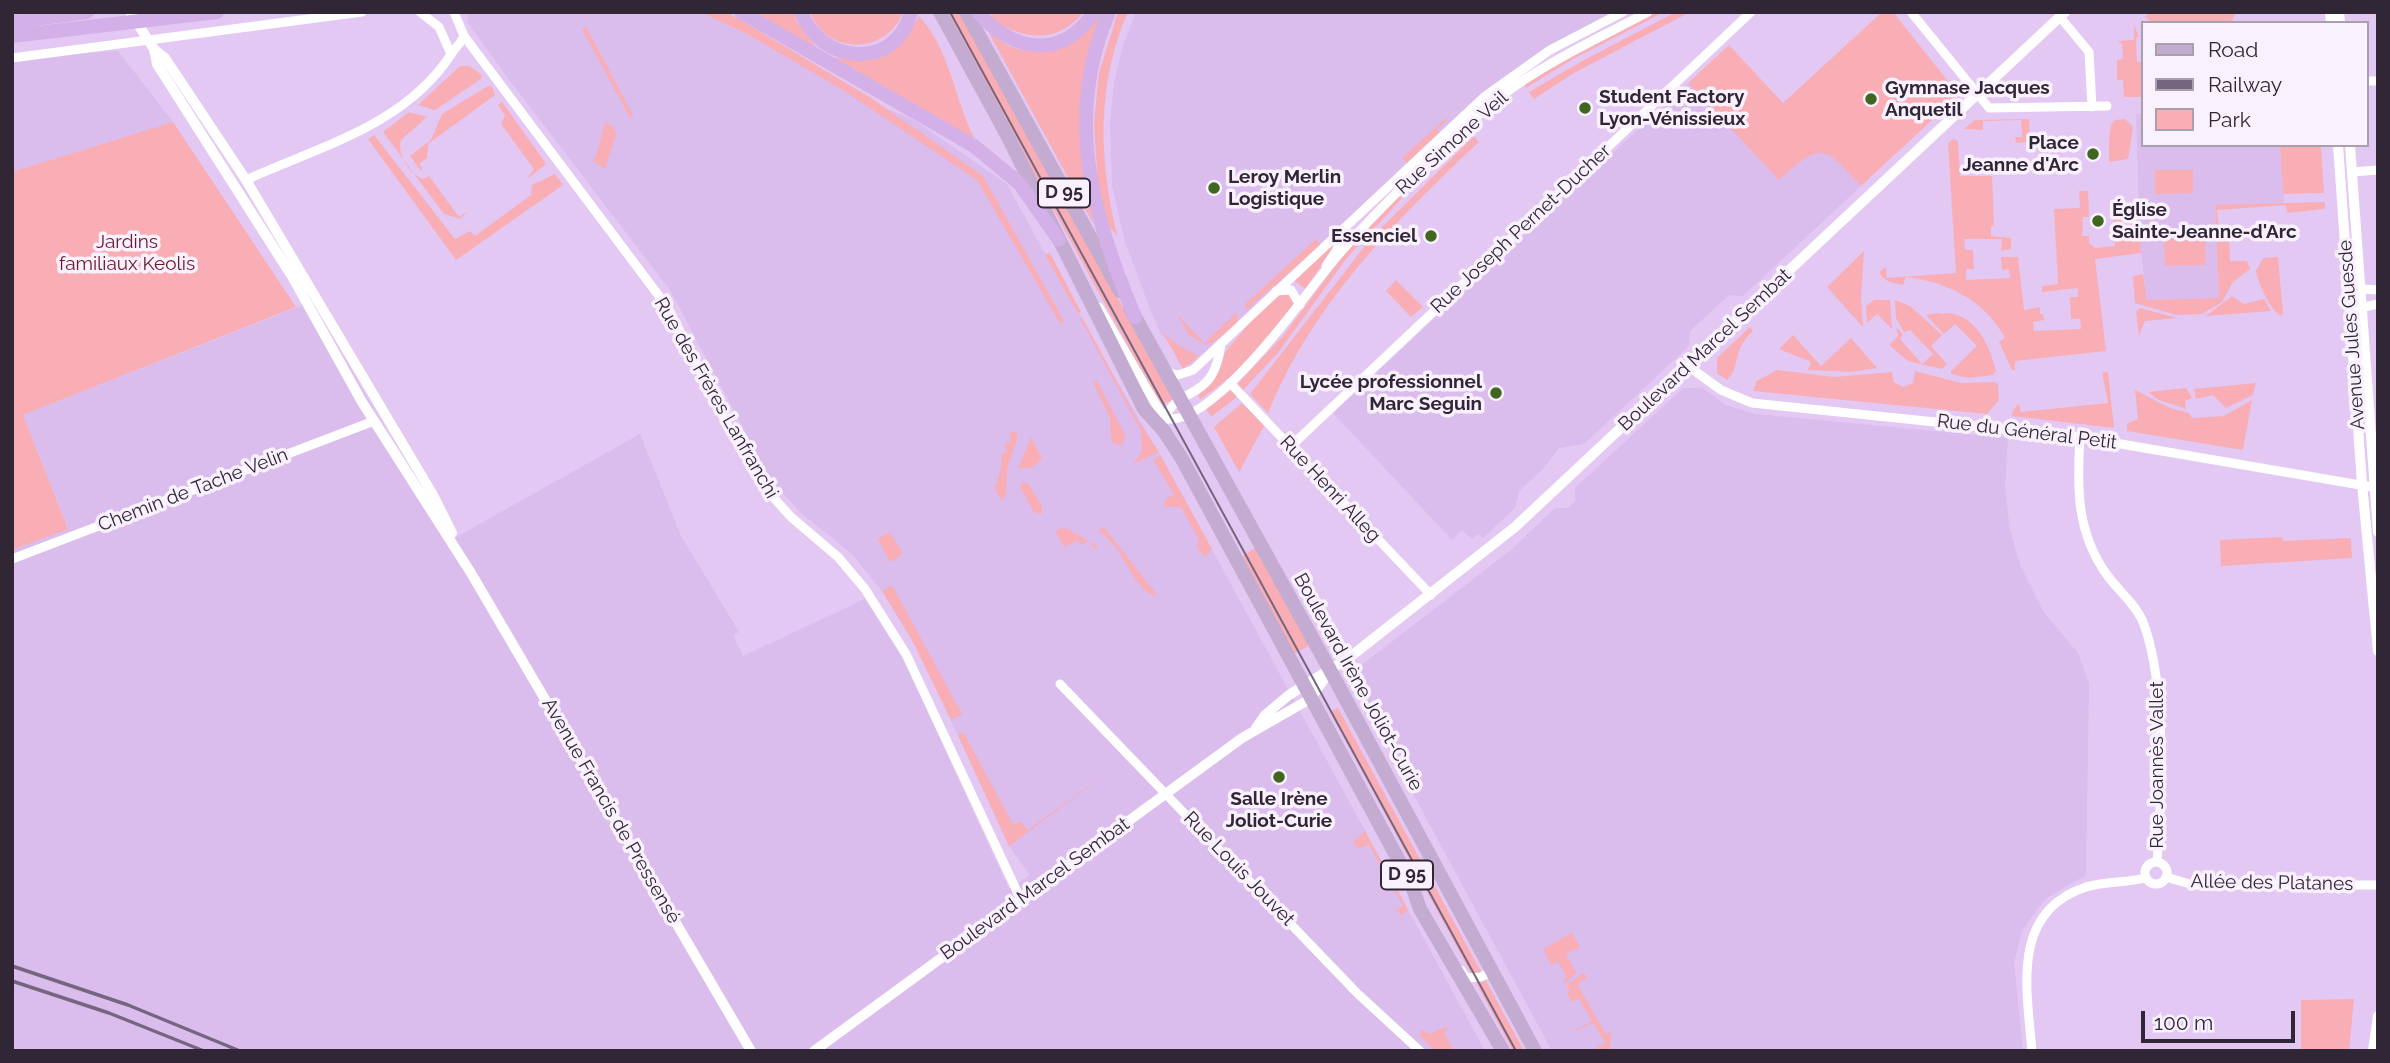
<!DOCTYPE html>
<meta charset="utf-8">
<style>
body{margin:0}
#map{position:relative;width:2390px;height:1063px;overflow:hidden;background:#e3c8f3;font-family:Raleway,sans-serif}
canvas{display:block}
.frame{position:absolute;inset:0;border:14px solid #302636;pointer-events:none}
.legend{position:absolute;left:2141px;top:21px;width:228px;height:126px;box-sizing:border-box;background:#f9f1fe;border:2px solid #a9a0ae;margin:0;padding:9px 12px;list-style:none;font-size:21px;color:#302636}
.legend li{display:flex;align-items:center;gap:14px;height:35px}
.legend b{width:35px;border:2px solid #a9a0ae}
.scale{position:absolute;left:2141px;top:1011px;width:154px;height:32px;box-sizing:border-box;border:4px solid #302636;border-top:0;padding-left:9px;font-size:21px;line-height:24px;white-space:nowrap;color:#302636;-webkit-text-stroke:5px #f9f1fe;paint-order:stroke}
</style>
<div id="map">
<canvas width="2390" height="1063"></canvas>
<div class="frame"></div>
<ul class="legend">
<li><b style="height:9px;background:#c4abd1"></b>Road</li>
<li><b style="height:9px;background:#75657f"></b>Railway</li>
<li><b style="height:19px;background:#f9aeb5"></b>Park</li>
</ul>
<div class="scale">100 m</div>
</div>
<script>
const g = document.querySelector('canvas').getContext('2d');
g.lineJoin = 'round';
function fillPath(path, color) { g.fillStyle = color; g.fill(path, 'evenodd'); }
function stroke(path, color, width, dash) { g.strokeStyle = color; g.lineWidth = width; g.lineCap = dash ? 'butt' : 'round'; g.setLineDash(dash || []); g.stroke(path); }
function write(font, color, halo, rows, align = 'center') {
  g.font = font + ' Raleway,sans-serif'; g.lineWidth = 7; g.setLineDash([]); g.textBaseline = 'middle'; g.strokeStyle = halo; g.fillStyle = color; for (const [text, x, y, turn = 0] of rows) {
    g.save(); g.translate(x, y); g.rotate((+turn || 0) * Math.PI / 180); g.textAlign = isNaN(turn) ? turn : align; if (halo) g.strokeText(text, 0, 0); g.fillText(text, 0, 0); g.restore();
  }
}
fillPath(new Path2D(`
 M467,12h233l45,21 101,59 68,28 93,64 38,70 5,-1 40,82 71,121 324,595h-1473v-501l56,-22 -45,-113 288,-113 140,238 189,-106 41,102 58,96 -6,3 10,21 122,-57 40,64 104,226 21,-14 -21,-29 -89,-192 -38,-63 -30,-37 -52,-42 -31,-35 -99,-187 -163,-213 -39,-54z
 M1136,12h481l-135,82 -292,271 -29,-31 -9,-20 -27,-72 -13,-57 -2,-62 4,-40 9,-38z
 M118,51l55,71 -161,50v-115z
 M1688,83l91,96 25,-23 16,-4 11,2 30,32 -118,110 -14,-1 -39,36 -1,15 -105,98 -25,4 -17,22 -23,21 -4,17 -32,30 -4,-4 -7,5 -10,-9 -10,10 -119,-127z
 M2136,114h7v31h137l4,59 -69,2 4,92 -72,2 -7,-56z
 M1683,388h19l24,17 29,9 253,24 -3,49 5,43 10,35 23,46 35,42 11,30 -3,192 -41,24 -23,32 -8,32 9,86 -471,2 -195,-361 2,-23 152,-117 44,-42h13l7,-7v-13z`), '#dabced');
fillPath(new Path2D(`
 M700,12h26l15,8 130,78 112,78 81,145 -4,2 -83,-143 -131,-88 -101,-59z
 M749,12h45l3,10 21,28z
 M810,12h93c-17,44 -77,43 -93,0z
 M946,12h14l214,388 -14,5z
 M992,12h92c-27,32 -59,28 -91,8z
 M1101,12h4l-21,163 9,48 -104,-190c8,3 14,11 23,14 36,14 70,-3 89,-35z
 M1118,12h10c-32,72 -29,148 -11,223l-10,-10 -9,-39 -4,-64 5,-49z
 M1654,12h10l-91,47 -47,29 -2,-4 47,-29z
 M1676,12h14l-116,61 -40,26 -5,-7 55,-32z
 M1882,12h11l66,83 -98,91c-38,-40 -38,-46 -82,-6l-91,-97 41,-38 54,58z
 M2148,12h89l-7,11h-77l-8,-6z
 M919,16c33,36 35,86 58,127l-145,-84c7,-3 17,1 27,1 28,1 47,-21 60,-44z
 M2134,25l5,12h-3l1,25h6v35h-19l-1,-17h-6v-20l6,-1 -1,-15 -4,-3 16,-1z
 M586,27l48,90 -5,-1 -47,-87z
 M460,66h9l13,9 -1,4 -46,31 -17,-5z
 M488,86l4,1 3,8 -67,49 -1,14 -8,6 4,5 -2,2 -11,-15 21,-16 11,-26z
 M502,102l43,60v3l-18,14 7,-10 -33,-45 4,-9 -7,-10z
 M409,112l18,5 -26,23c-4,14 8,34 22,39l6,-3 30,41 9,-6 -8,8 -16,-5 -61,-82z
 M1446,118l2,2 -11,9 2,4 -32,30 -5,-5z
 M2029,119l1,23 -14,1 -1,-6h7l-1,-17 -38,1v9l-19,-1 11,-9z
 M2125,119l8,8 -5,32 -19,3v-22l2,-15 4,-5z
 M173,122l123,185 -273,108 45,114 -56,21v-378z
 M605,122l9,5 2,7 -11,35 -13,-9 4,-3z
 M374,135l81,104 15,-8 5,5 56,-41 1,-10 23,-11 8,11 -107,75 -88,-121z
 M1474,136l5,6c-84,79 -167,162 -211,271l-18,-19 121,-156z
 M1953,139l5,2 2,35h32l2,50h-3v10l20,2v11l-10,2 1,-12h-38l1,11h8l1,19h-8v11l44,-2 -1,-9 -7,1 -1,-13h17l6,53 16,-3v7h3l1,6 -11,2 1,9 47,-2 -1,-10h-9l-1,-22h8v-9l-36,4v-6l16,-2 -4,-75 26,-1 -1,-17h9l1,26h-6l-1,19h7v7l6,5 20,-2 -2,-30 8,-10 14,-1 -4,15h8l2,33 -46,6 11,92 -91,10v9h-3l-13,-28 6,-4c-20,-38 -58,-56 -99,-61l-3,8c-10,-2 -19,-3 -24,-13l7,-5 1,11 69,-5 -8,-130z
 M2280,145h41l3,48 -41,1z
 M2155,170h38v23l-38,1z
 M1401,193l3,3 -58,63 -68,94 -36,38 -4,-8 45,-47 62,-83z
 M2325,202v7l-38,4 -1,-8 -69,5 2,20 61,-5 7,4v6l-58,4 1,22h17l3,8 -17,13 -11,20 -20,12 -26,1 -41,-12 -2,-27 10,-2 4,26 72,-2 -4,-93z
 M2205,238l1,27 -41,1 -1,-27z
 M1316,239l5,6 -75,65 -1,-6z
 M1329,246l4,3 -28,40 -13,-10z
 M1864,251l-3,48 2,28 -36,-40z
 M1050,253l31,59 -3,2 -33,-59z
 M2278,257l5,57 -2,2c-11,-6 -23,-33 -25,-45l7,-13z
 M1396,280l27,27 -12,10 -25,-26z
 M1289,293l5,10c-21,37 -58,73 -94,96l-2,-4 16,-15 12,-29 21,-25 1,-7 29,-24z
 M2232,296l12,8 20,-5 7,12 -65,5z
 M1874,300h16l2,29 -15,-15 -10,9 -1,-17z
 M1895,300l15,6 32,29 -11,11 16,18 -5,5 -34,-8 -19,-16 9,-9 -2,-9 7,7 -3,5 22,25 11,-10 -23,-24 -6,2 -8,-14z
 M2140,308l37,10 -32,3 -6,15 -3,-24z
 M1237,312l1,9 -22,20 -10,4 -17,-10 -12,-21 27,29z
 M1937,313c7,2 10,-1 17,1 25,7 36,33 42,57l-3,4 -25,3 -17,-4v-3l26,-25 -22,-22 -11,10 -18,-19z
 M1082,317l56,104 21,31 -26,12 9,-12 -1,-21 -61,-113z
 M1750,327l3,4c-22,20 -12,36 -26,49l-10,-7v-15z
 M1163,333l18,14 18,9 -16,13z
 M1793,335l28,31 30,-28 26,30 -26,4 -43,-2 3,-7 -2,-2 -30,-12z
 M1777,370l57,7 58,-5 2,10 9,5 10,-4 2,-12 46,12 33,-1 4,2 1,16 -12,14 -234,-23 4,-10z
 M2108,372l6,56 -102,-12 1,-6 6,-6 2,8 87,-9 -6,-30z
 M1097,381l28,54 -1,7 -5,4 -8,-6 -1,-23 -17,-34z
 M2256,383l-3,12 -27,13 -13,-13 -17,4 -2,-10z
 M2186,388l6,10 -7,3 1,8 -27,-9 -11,-8z
 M1230,390l8,6 -27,21 -5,-9z
 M2135,390l35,18 19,5 3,5 32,-2 28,-16 -9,50 -116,-19v-7l11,-5z
 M1242,403l22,23 -25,46 -25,-45z
 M1015,431l3,4 -11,35 -1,24 -4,7 -7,-12 7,-25 -1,-9 6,-4 -3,-6 7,-4 -2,-8z
 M1031,437l11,22 -10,9h-14z
 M1161,456l51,93 -7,8 -8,-10 2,-7 -18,-33h-17l1,-7 9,-6 -21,-34z
 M1022,482l6,1 14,24v7l-8,-2 -14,-25z
 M1064,527l35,20 -4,2 -6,-8 -7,4 -4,-5 -14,7 -9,-16z
 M1104,527l52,67v2c-24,-6 -33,-52 -58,-65z
 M890,532l13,22 -13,8 -12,-23z
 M2282,537l1,4 68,-3 1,20 -131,8 -1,-26z
 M1255,548l55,97 -16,9 -53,-97z
 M892,585l70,129 -11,6 -40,-82 -29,-47z
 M1338,708l186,343h-11l-183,-339z
 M963,732l50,92 8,-2 7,8 94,-68 -113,84 -51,-111z
 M1365,831l43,79 -6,5 -7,-5 8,-4 -34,-61 -11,3 -5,-6z
 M1572,933l8,14 -14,7 10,19 -11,11 -2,-4 4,-3 -9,-15 -7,3 -8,-16z
 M1584,973l3,5 -10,6 29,50 5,-2 -1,19h-19l14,-8 -12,-20 -28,13 27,-15 -13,-22 -7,3 -6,-11 4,-1 -3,-6z
 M2354,999l-5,52h-48v-51z
 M1443,1028h6l-5,5 10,18h-18l-16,-15 1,-6 9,4z`), '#f9aeb5');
stroke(new Path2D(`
 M420,12l19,15 12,27
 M454,12l10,24 204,272 61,120 35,59 27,30 47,40 27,32 41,65 115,246
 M1911,12l78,96 118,-2
 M2060,17l29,35 3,55
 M12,58l350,-46
 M2367,81h11
 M2352,172l26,-2
 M246,180c74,-34 159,-54 206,-127 4,-6 9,-10 12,-17
 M1326,266l16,-24 -4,-9
 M2348,288l30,2
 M1276,291l15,-1 9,15
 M1099,307l65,111
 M2350,310l28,-6
 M1688,366l33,24 31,13 328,34 298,51
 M1166,372l12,3 15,-5 291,-273 66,-47 73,-38
 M1230,383l201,212
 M1164,418c41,13 128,-104 150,-133 34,-45 76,-86 116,-125 28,-27 56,-54 88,-76 41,-28 87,-49 130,-72
 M1163,421c15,-38 51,-16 58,-78
 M2080,437c-3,50 -4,95 27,138 11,15 29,30 36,47 24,62 19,172 14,240
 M1290,447l461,-435
 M12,559l362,-138
 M1060,684l297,309 63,58
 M2145 873a11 11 0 1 1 22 0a11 11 0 1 1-22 0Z
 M2166,877l27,8h185
 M1461,970l5,8 15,-1 11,-6
 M2032,1051c-5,-62 -22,-139 54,-164 19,-6 40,-4 59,-9`), '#fff', 9);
stroke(new Path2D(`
 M130,12l24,37 11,9 81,122 187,315 19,38
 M2330,12l1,11
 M2339,12l1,11
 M154,49l3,15 136,214 69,124 109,171 280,478
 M2338,145l24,339 16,167
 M2350,145l28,387
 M1256,728l9,-13 24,-20 61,-38 165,-130 550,-515
 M814,1051l428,-313 68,-39 19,-27
 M2373,1051l5,-35`), '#fff', 10);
stroke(new Path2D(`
 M940,12l68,125 136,272 20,22 18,28 229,424 9,26 83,142
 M966,12l154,279
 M1130,308l200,362 205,381`), '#c4abd1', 14);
stroke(new Path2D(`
 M741,12l233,134 45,37 40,57
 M801,12c20,53 95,59 110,0
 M978,12c34,40 84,49 116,0
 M1109,12c-46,105 -16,205 26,305
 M12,22l75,-10
 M12,36l205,-24`), '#d3b0e7', 14);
stroke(new Path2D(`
 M950,12l566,1039`), '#75657f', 2);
stroke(new Path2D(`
 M12,966l116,39 112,46
 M12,981l97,32 95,38`), '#75657f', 3.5);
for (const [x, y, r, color] of [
 [1871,99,7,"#41661f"],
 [1585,108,7,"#41661f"],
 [2093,154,7,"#41661f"],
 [1214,188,7,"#41661f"],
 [2098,221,7,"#41661f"],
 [1431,236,7,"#41661f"],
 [1496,393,7,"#41661f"],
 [1279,777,7,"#41661f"]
]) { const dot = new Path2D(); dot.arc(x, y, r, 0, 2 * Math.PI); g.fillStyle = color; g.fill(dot); stroke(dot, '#f9f1fe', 2.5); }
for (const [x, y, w] of [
 [1064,193,52],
 [1407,875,52]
]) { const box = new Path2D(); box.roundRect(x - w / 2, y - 14.5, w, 29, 5); g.fillStyle = '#f9f1fe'; g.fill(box); stroke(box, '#302636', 2); }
write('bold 18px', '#302636', null, [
 ["D 95",1064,193],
 ["D 95",1407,875]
]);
write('bold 19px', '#302636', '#f9f1fe', [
 ["Gymnase Jacques",1885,88],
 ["Anquetil",1885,110],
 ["Student Factory",1599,97],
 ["Lyon-Vénissieux",1599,119],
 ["Place",2079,143,"right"],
 ["Jeanne d'Arc",2079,165,"right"],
 ["Leroy Merlin",1228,177],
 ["Logistique",1228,199],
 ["Église",2112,210],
 ["Sainte-Jeanne-d'Arc",2112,232],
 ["Essenciel",1417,236,"right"],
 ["Lycée professionnel",1482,382,"right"],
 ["Marc Seguin",1482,404,"right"],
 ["Salle Irène",1279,799,"center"],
 ["Joliot-Curie",1279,821,"center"]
], 'left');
write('19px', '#302636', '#f9f1fe', [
 ["Rue Simone Veil",1452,143,-42],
 ["Rue Joseph Pernet-Ducher",1521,229,-43],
 ["Avenue Jules Guesde",2352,335,-94],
 ["Boulevard Marcel Sembat",1705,350,-43],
 ["Rue des Frères Lanfranchi",716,398,60],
 ["Rue du Général Petit",2027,432,7],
 ["Rue Henri Alleg",1330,489,47],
 ["Chemin de Tache Velin",193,490,-21],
 ["Boulevard Irène Joliot-Curie",1358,682,61],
 ["Rue Joannès Vallet",2157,765,-90],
 ["Avenue Francis de Pressensé",611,811,60],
 ["Rue Louis Jouvet",1239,869,46],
 ["Allée des Platanes",2272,883,1],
 ["Boulevard Marcel Sembat",1035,889,-36]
]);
write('19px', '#6a182a', '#f9f1fe', [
 ["Jardins",127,242],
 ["familiaux Keolis",127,264]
]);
</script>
